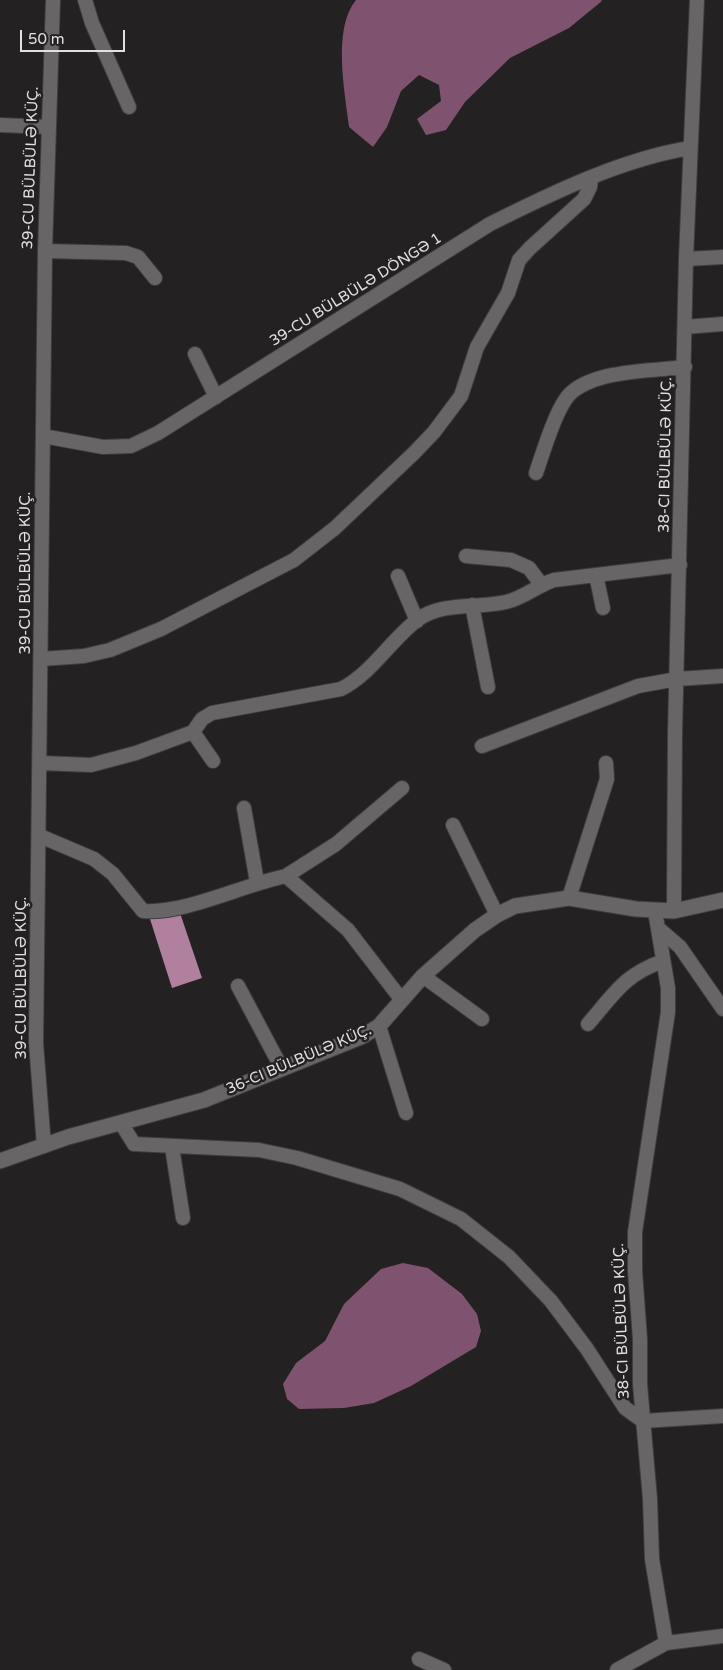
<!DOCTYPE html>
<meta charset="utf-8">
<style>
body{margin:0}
#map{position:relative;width:723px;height:1670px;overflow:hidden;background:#232122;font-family:"Varela Round",sans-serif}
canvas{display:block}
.scale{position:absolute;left:20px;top:30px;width:105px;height:22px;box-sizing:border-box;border:2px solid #e2e1e2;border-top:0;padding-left:6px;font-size:15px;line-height:18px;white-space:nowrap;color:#e2e1e2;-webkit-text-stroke:4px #232122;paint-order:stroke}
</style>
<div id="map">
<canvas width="723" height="1670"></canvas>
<div class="scale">50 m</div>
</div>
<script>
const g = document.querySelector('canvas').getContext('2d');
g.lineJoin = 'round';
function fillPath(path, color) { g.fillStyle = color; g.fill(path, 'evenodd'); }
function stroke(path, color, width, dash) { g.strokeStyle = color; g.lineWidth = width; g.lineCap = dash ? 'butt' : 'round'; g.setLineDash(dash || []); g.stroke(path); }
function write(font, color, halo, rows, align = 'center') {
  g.font = font + ' "Varela Round",sans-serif'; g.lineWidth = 5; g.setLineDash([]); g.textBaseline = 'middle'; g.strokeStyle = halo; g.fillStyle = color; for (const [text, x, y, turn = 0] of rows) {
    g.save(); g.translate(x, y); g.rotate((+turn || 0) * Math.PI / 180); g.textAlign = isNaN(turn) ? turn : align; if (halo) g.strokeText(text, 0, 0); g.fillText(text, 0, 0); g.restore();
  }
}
fillPath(new Path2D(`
 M356,0h245l1,1 -33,27 -59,30 -45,44 -19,28 -20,5 -9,-16 24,-18 -2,-16 -20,-10 -18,16 -14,36 -14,20 -24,-20c-4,-35 -17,-98 7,-127z
 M403,1263l25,5 34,26 15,20 4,17 -5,16 -65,39 -37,17 -30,5 -45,1 -12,-10 -4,-15 13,-21 29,-22 19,-37 37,-35z`), '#7f526f');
fillPath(new Path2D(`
 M179,910l23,68 -30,10 -22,-69z`), '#b0809e');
const minor = new Path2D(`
 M85,0l7,23 37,84
 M0,125l49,2
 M45,251l81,2 12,4 17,21
 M686,259l37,-2
 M685,327l38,-3
 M195,354l21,43
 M43,436l60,11 28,-1 27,-13 332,-209c62,-31 132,-65 200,-76
 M536,473c7,-20 21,-69 36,-81 26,-22 80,-21 113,-25
 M466,556l45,4 18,8 12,16
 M596,575l7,33
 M398,576l19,45
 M472,605l16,82
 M41,659l43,-3 26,-6 51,-21 133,-69 41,-32 79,-75 20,-21 27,-36 16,-49 31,-54 11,-33 11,-12 54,-49 6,-12 1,-8
 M193,732l20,29
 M482,746l156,-60 39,-7 46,-3
 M41,763l50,2 45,-12 57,-21 9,-13 10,-6 129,-24c31,-16 49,-48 76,-69 26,-19 59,-11 89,-18 18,-4 30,-16 48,-22l126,-15
 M244,808l13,74
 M453,825l44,90
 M40,836l54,23 19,15 30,37c43,3 99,-26 143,-35l62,54 53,69
 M286,876l50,-32 66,-56
 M569,898l38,-119 -1,-16
 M655,911l13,77v24l-33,220v39l5,68v45l10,115 2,60 14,84
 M674,911l1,-178 11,-474 11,-259
 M658,928l22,19 43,62
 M423,976l59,43
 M238,986l43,81
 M588,1024c27,-31 36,-49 75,-63
 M379,1026l27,87
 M121,1123l13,21 125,6 38,8 103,31 61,30 48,38 42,44 36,48 38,59 18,13 80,-5
 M44,1146l-8,-103 9,-792 8,-251
 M172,1147l11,71
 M419,1659l25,11
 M617,1670l49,-27 57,-7`);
const tertiary = new Path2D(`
 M0,1161l68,-24 136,-37 159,-64 16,-10 44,-50 52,-46 22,-15 18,-9 54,-8 67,11 38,2 49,-11`);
stroke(minor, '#3f3e3f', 16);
stroke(tertiary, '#3f3e3f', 17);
stroke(minor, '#686567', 14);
stroke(tertiary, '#686567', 15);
write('15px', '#e2e1e2', '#232122', [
 ["39-CU BÜLBÜLƏ KÜÇ.",31,168,-88],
 ["39-CU BÜLBÜLƏ DÖNGƏ 1",356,290,-32],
 ["38-CI BÜLBÜLƏ KÜÇ.",666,455,-89],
 ["39-CU BÜLBÜLƏ KÜÇ.",26,573,-90],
 ["39-CU BÜLBÜLƏ KÜÇ.",22,978,-90],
 ["36-CI BÜLBÜLƏ KÜÇ.",299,1060,-23],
 ["38-CI BÜLBÜLƏ KÜÇ.",622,1321,-92]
]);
</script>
